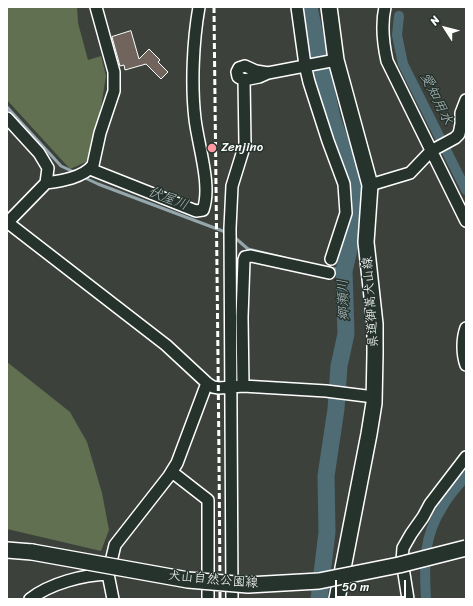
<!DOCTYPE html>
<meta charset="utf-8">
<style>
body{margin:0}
#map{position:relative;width:473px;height:606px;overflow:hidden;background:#3c423b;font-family:Sriracha,sans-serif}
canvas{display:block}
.frame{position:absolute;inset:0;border:8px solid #fff;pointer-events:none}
.north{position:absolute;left:425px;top:8px;width:40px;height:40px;-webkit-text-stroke:3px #26332d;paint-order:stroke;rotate:306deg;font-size:11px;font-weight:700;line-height:16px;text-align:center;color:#fff}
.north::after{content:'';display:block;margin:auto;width:14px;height:18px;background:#fff;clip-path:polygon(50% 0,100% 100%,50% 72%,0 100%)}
.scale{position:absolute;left:335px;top:580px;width:71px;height:18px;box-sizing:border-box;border:2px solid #fff;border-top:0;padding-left:5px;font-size:12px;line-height:14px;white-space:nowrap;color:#fff;-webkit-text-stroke:3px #26332d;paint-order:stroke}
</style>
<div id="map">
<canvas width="473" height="606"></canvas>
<div class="frame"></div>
<div class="north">N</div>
<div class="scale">50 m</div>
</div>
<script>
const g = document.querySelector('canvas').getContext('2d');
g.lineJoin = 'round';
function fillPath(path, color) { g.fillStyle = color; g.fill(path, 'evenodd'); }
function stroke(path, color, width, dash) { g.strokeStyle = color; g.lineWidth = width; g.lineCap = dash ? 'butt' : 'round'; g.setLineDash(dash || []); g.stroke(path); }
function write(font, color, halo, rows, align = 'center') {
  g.font = font + ' Sriracha,"Klee One",sans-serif'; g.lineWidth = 3; g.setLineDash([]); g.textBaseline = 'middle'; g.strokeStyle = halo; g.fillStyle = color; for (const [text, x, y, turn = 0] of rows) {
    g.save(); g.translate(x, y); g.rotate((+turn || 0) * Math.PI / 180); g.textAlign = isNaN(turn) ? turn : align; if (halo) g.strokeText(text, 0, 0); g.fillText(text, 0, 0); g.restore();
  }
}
fillPath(new Path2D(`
 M7,7h70l1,16 10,37 13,-4 5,20 -8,49 -12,37 -16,7 -63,-69z
 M7,362l63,50 17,30 15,51 7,37 -8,21 -94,-22z`), '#617051');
stroke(new Path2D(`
 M7,107l54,59 15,7
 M83,177l15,7 130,49
 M233,236l15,13 37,9
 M330,268l14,3`), '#95a7ac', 3);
stroke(new Path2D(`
 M399,16l-2,19 6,29 63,126
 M426,599c-2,-36 -3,-62 17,-93 6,-11 15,-20 23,-30`), '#4f6c75', 10);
stroke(new Path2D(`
 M309,7l23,111 21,60 4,37 -13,56 2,63 -7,32 -3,43 -10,67 1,56 -8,67`), '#4f6c75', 17);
const building = new Path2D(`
 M131,31l8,28 10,-10 11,11 -2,2 10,10 -7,7 -15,-15 -21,6 -1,-5 -4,1 -8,-29z`);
fillPath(building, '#70645c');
stroke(building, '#fff', 1);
const street = new Path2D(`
 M297,7l8,58 4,17 19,59 16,43 2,29 -15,46
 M385,7c-4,18 -2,36 2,54l79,160
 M268,73l-12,-2 -11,-5 -6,2 -2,4 1,5 6,3 15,-3 9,-4 68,-13
 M7,118l32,35 9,15 -2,15 -38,39
 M90,169l106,42 7,-1c9,-24 -5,-65 -8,-91 -4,-34 -2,-78 4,-112
 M46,183c14,-2 37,-5 47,-18l7,-32 14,-42v-19l-18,-65
 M370,185l40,-12 21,-22 24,-13 4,-4 2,-10v-11l5,-13
 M7,222l159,123 41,38 6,4 6,1 24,-2 83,5 48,6
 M466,328c-4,11 -4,26 0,37
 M243,386l-1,-69 2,-57 1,-3 6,-1 78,17
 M172,472l36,28v99
 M30,599c21,-16 53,-24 78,-25
 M113,599l-5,-25 7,-29 54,-69 8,-13 30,-80
 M232,599l-2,-371 2,-42 13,-42 -1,-64
 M408,599l-6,-38 1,-13 8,-14 12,-17 7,-13 36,-47`);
const secondary = new Path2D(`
 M329,7l7,53 34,125 -4,57 9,82v30l-1,49 -5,31 -32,165
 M7,550l25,2`);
stroke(street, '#fff', 14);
stroke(secondary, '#fff', 18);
stroke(street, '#26332d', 11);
stroke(secondary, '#26332d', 15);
stroke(new Path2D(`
 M214,7c2,197 5,395 6,592`), '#fff', 3, [6, 3]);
const secondaryBridge = new Path2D(`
 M32,552l156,28 60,5 71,-4 80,-16 67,-17`);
stroke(secondaryBridge, '#fff', 18, []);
stroke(secondaryBridge, '#26332d', 15);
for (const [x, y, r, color] of [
 [212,148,5,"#ff9aa2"]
]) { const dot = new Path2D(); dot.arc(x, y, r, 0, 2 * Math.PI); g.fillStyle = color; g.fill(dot); stroke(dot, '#26332d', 1.5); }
write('13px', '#fff', '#26332d', [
 ["Zenjino",221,148]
], 'left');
write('13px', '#fff', '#26332d', [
 ["県道御嵩犬山線",371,302,-94],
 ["犬山自然公園線",213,580,5]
]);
write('italic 14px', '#b0bdc1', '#26332d', [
 ["愛知用水",436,99,64],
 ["伏屋川",168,199,21],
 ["郷瀬川",344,300,-92]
]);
</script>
